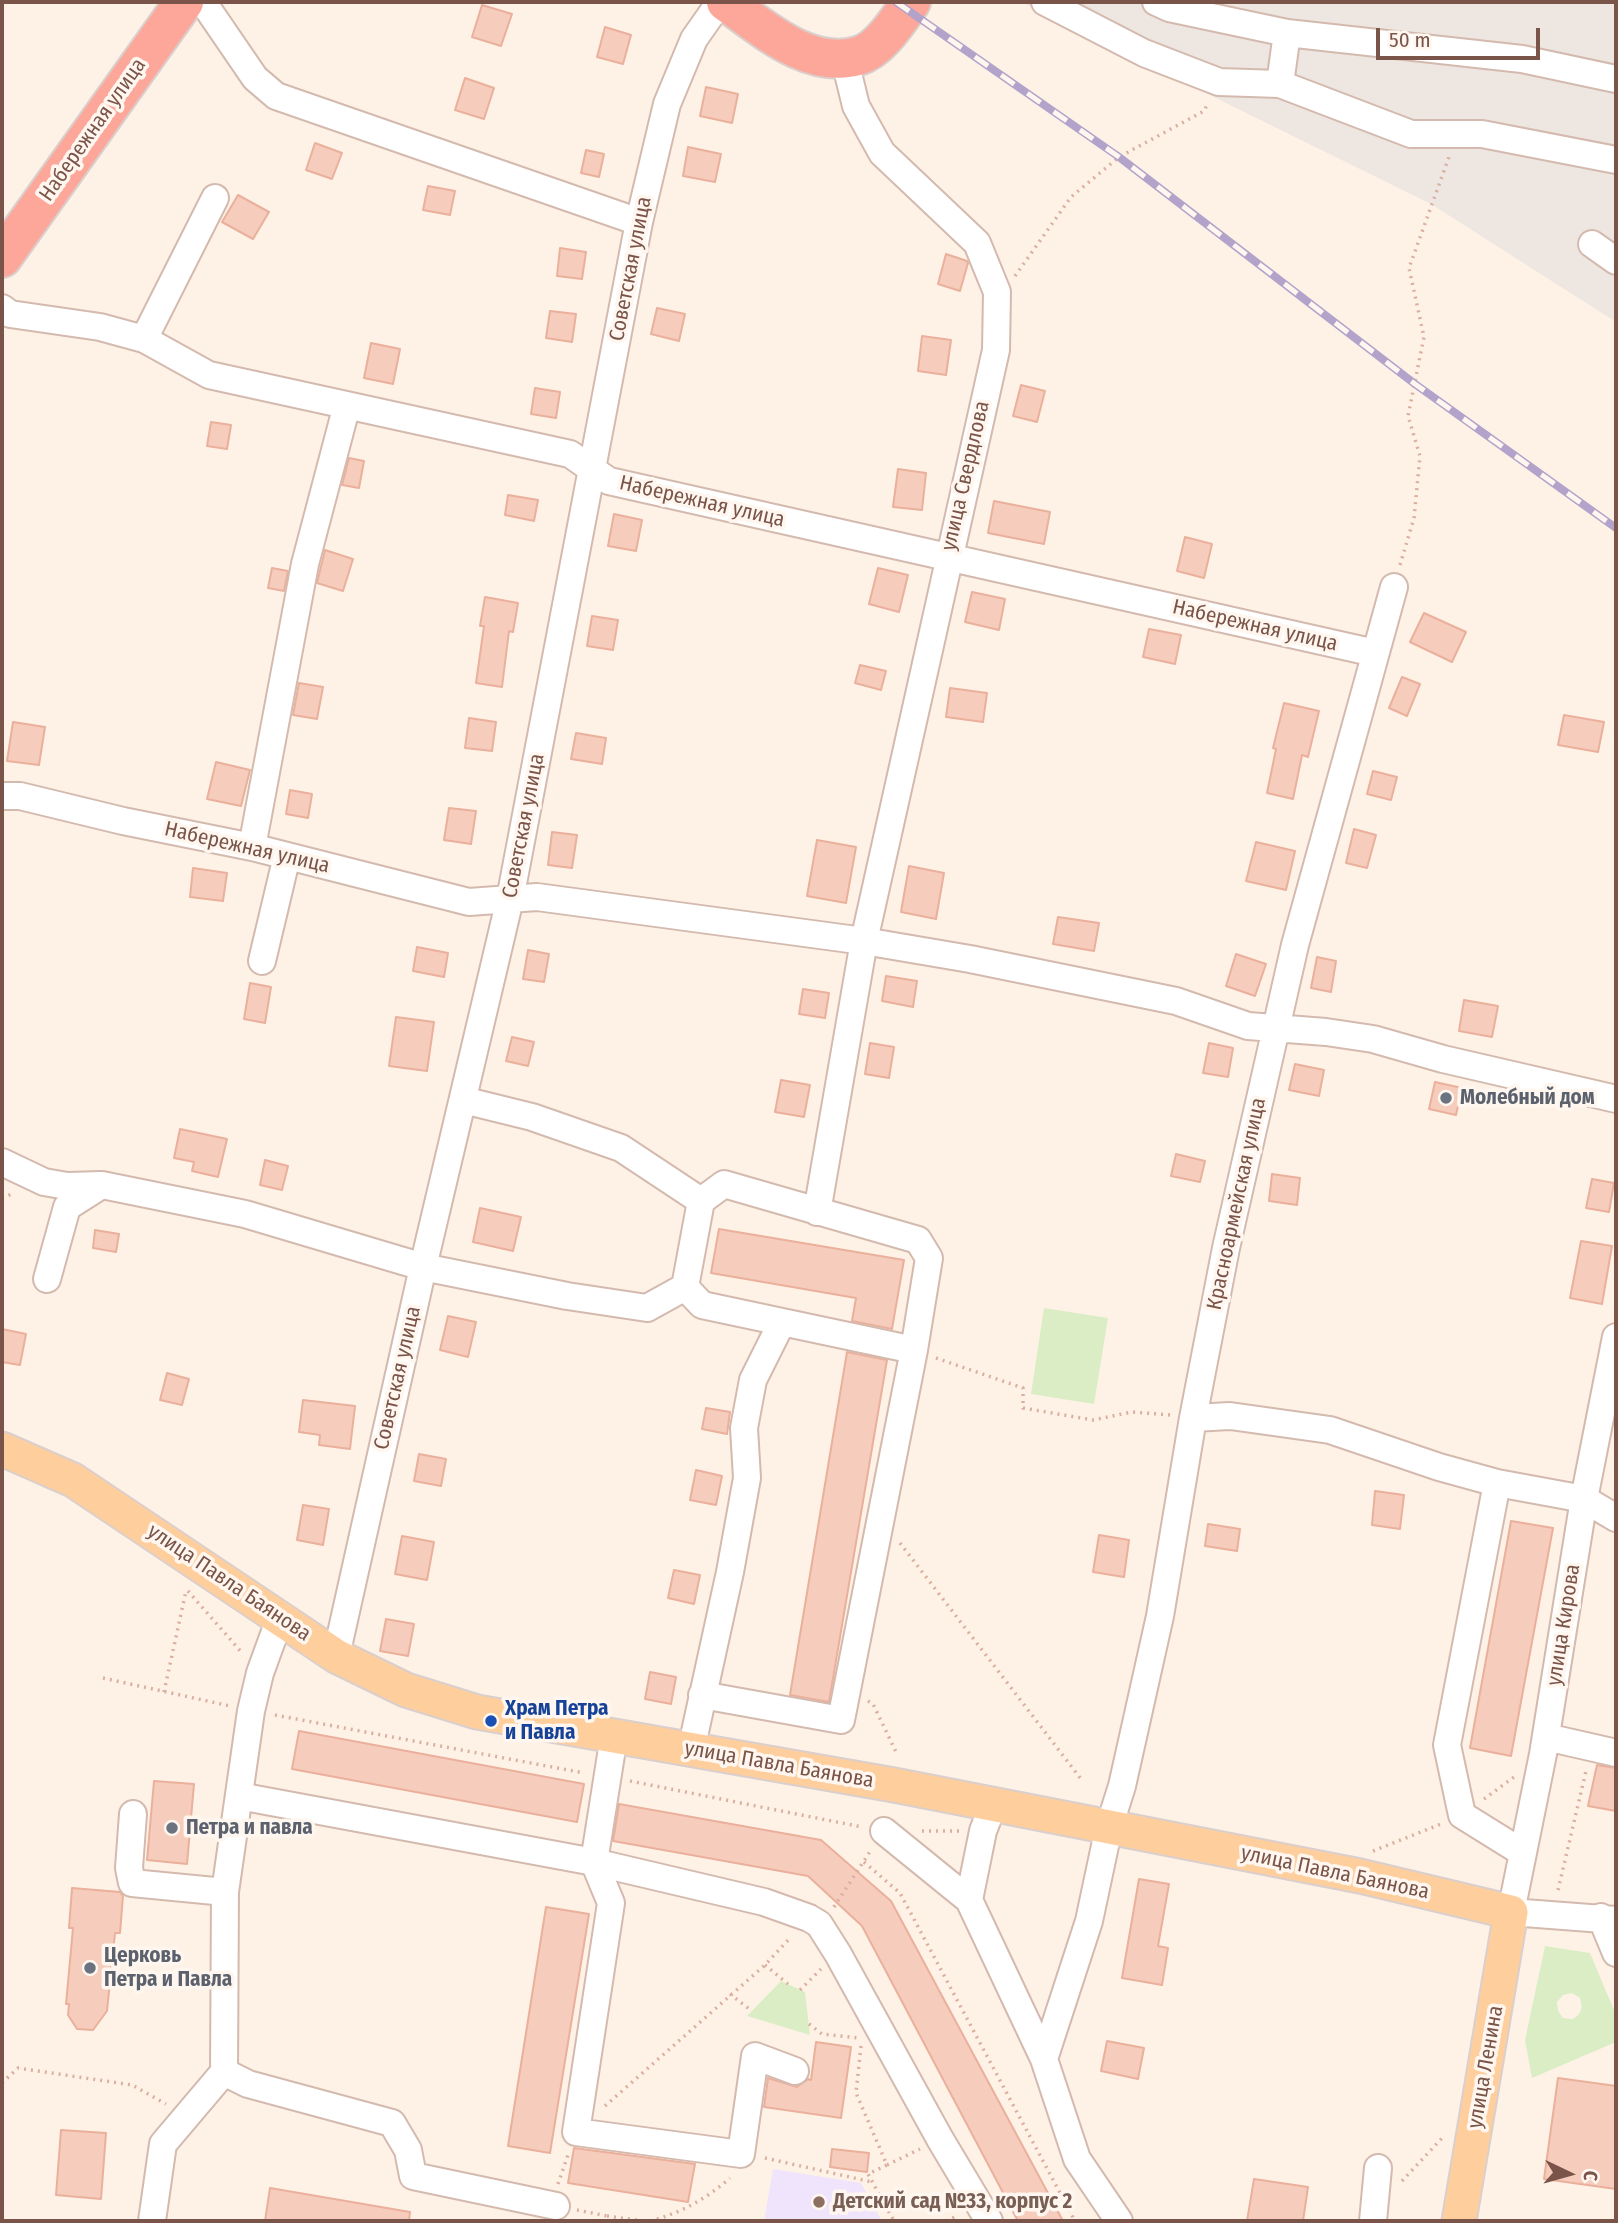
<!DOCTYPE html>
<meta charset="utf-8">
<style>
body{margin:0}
#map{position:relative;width:1618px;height:2223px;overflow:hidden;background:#fef2e7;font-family:"Fira Sans Condensed",sans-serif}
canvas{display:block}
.frame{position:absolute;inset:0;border:4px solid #7a5449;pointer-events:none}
.north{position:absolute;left:1534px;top:2139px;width:70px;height:70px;-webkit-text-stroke:5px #fff7ef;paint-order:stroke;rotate:95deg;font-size:19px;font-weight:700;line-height:28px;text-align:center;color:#7a5449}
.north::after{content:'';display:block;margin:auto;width:24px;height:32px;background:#7a5449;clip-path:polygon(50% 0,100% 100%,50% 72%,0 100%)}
.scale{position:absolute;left:1376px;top:28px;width:164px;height:32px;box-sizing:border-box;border:4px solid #7a5449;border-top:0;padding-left:9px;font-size:21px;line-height:24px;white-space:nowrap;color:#7a5449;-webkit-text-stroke:5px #fff7ef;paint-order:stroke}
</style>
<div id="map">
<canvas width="1618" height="2223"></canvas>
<div class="frame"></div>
<div class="north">С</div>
<div class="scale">50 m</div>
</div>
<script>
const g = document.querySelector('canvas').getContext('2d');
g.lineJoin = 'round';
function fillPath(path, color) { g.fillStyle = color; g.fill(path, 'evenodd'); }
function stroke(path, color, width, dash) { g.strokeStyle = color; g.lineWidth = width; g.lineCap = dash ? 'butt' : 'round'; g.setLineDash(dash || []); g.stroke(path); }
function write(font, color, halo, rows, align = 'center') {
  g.font = font + ' "Fira Sans Condensed",sans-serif'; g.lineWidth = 7; g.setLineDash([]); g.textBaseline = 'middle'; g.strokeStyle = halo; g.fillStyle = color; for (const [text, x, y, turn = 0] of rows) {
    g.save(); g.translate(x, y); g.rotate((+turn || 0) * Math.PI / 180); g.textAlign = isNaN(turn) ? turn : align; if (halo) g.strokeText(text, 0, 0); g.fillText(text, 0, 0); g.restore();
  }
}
fillPath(new Path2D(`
 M1021,2h595v320l-185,-118z`), '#eee6e1');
fillPath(new Path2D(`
 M773,2169l88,14 21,38h-118z`), '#efe4fb');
fillPath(new Path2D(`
 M1044,1308l64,10 -14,86 -63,-10z
 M1545,1946l45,7 26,62v27l-84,36 -7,-38zM1572,1993l8,5c3,10 2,15 -7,21l-10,-1 -5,-7 -1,-9 6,-7z
 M781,1981l24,11 5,43 -63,-19z`), '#daedc4');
const building = new Path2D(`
 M482,5l30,9 -11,32 -29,-9z
 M605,27l26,8 -8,29 -26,-7z
 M465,78l29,10 -10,31 -29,-9z
 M706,87l32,7 -6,29 -32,-7z
 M315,143l27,10 -10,26 -26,-9z
 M688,147l33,7 -6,28 -32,-6z
 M586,150l18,4 -5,23 -18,-4z
 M428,186l27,5 -5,24 -27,-5z
 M238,195l31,17 -16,27 -31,-17z
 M560,248l26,4 -4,27 -25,-3z
 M946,254l21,7 1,2 -8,28 -22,-7z
 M657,308l28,6 -6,27 -28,-7z
 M550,311l26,3 -4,28 -26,-4z
 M922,336l29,4 -5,35 -28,-4z
 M371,343l29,6 -7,35 -29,-6z
 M1021,385l24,6 -8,31 -24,-6z
 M535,388l25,4 -4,26 -25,-4z
 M211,422l20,3 -4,24 -20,-3z
 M349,458l15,3 -5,27 -17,-3z
 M898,469l28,4 -4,37 -29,-3z
 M508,495l30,5 -4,21 -29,-6z
 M994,501l56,11 -6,32 -56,-11z
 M614,514l28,6 -6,31 -28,-5z
 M1185,537l27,7 -8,34 -27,-7z
 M325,550l28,9 -10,32 -26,-8z
 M272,568l16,3 -4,20 -16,-3z
 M878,568l30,7 -9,37 -30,-8z
 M972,592l33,7 -6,31 -34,-8z
 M485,597l33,6 -5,29 -4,-1 -7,56 -26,-4 8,-57h-4z
 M1424,613l42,19 -14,30 -42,-20z
 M592,616l26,4 -5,30 -26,-4z
 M1149,629l32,6 -6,29 -32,-7z
 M860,665l26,6 -5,19 -26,-7z
 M1402,677l18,7 -13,32 -18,-8z
 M299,683l24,4 -6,32 -24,-4z
 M950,688l37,5 -4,29 -37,-5z
 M1284,703l35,8 -11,46 -6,-2 -9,44 -26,-6 9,-44 -3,-1z
 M1564,715l40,7 -6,30 -40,-7z
 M469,718l27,4 -4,29 -27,-3z
 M13,722l32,5 -6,38 -32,-4z
 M576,733l30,5 -4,26 -31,-5z
 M216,762l34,8 -9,36 -34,-7z
 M1373,771l24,6 -6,23 -24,-6z
 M290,790l22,4 -4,24 -22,-4z
 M449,808l27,3 -5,33 -27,-4z
 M1354,829l22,6 -9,33 -21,-5z
 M552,832l25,3 -5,33 -24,-3z
 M817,840l39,7 -10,56 -39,-7z
 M1256,842l39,9 -9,39 -40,-9z
 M909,866l35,7 -8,46 -35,-7z
 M193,868l34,5 -4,28 -33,-4z
 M1058,917l41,6 -5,28 -41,-7z
 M417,947l31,6 -4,24 -31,-6z
 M528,950l21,4 -5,28 -21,-3z
 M1236,954l30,10 -11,32 -29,-10z
 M1317,957l19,4 -5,31 -20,-4z
 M886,976l31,5 -4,26 -31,-6z
 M250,983l21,4 -6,36 -21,-4z
 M803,989l26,4 -4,25 -26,-4z
 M1464,1000l34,6 -6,31 -33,-6z
 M396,1017l38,5 -7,49 -38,-5z
 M512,1037l22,5 -6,24 -22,-5z
 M870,1043l24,4 -5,31 -24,-4z
 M1209,1043l24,5 -5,29 -25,-4z
 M1295,1064l29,6 -5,26 -30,-6z
 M781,1080l29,5 -6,32 -29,-5z
 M1435,1082l27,6 -6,27 -27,-6z
 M180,1129l47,10 -9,38 -26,-6 2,-9 -20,-4z
 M1176,1154l29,7 -5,21 -29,-6z
 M265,1160l23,6 -6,24 -22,-5z
 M1272,1174l28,4 -3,27 -28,-4z
 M1592,1179l22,4 -5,29 -23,-4z
 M480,1208l41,9 -8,34 -40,-9z
 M719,1229l185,31 -12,69 -40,-8 4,-23 -145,-25z
 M95,1230l24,4 -3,18 -23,-4z
 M1581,1241l31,5 -10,58 -32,-6z
 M448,1316l28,6 -8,35 -28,-7z
 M2,1329l24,5 -6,31 -18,-3z
 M847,1352l40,8 -58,342 -39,-7z
 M167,1373l22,6 -7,26 -22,-5z
 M303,1400l52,6 -5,43 -31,-4 1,-10 -21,-3z
 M706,1408l24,4 -3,22 -25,-5z
 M419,1454l27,5 -5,27 -27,-5z
 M696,1470l26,6 -6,29 -26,-5z
 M1375,1491l29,4 -4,34 -28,-4z
 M303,1505l26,4 -6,36 -26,-5z
 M1511,1521l42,7 -42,228 -41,-8z
 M1208,1524l32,5 -3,22 -32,-5z
 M1099,1535l30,5 -5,37 -31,-5z
 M402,1536l32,6 -7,38 -32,-6z
 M674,1570l26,5 -6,29 -26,-6z
 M386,1619l28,5 -6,32 -28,-5z
 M650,1672l26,5 -5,27 -26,-5z
 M299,1731l285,53 -7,38 -285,-53z
 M1597,1765l19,3v43l-28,-5z
 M154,1781l40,3 -7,80 -40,-4z
 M619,1804l202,36 70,61 172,320h-45l-156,-295 -54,-50 -195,-35z
 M1139,1879l30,5 -11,62 10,2 -6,37 -40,-7z
 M72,1888l48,4 3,4 -3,37h-5l-8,78 -14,19 -16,-1 -9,-14 1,-11h-3l7,-76h-4z
 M546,1907l43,7 -39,239 -42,-7z
 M1107,2041l37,7 -6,31 -37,-8z
 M816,2042l35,5 -10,71 -77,-11 4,-29 29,9 11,-8 3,1z
 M1558,2078l58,8v103l-72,-10z
 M61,2130l45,3 -5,66 -45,-4z
 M574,2148l121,16 -7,38 -120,-19z
 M832,2149l37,4 -2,19 -37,-5z
 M1254,2179l54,8 -5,34h-56z
 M270,2188l140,24 -1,9h-144z`);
fillPath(building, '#f6ccbd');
stroke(building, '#eab09c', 2);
const minor = new Path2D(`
 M203,2l52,76 21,18 363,126
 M1045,2l99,51 75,29 61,2 131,50h71l134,26
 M1156,2l13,6 118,25 235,26 94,20
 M1280,84l7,-51
 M1592,244l24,17
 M2,308l8,6 90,13 44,12 65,36 361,79 39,27 766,172
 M144,339l71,-141
 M2,796h18l103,25 129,26 217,55 68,-5 327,44 106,18 206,42 72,25 78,6 47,7 70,20 173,40
 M252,847l53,-283 42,-159
 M262,961l25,-105
 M463,1100l69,17 89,31 80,53
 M2,1162l42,20 23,4 35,-1 143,29 178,53 144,29 80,12 38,-21
 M817,1212l47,-271 132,-591 1,-58 -20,-49 -95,-90 -26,-47 -12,-49
 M47,1279l20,-72 33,-21
 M685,1287l16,-86 23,-17 194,56 11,18 -15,92 -73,370 -139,-25
 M685,1287l17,18 80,17
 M1616,1337l-32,162 -41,255 -32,158 105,8
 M1193,1418l37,-2 100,14 109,37 58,16 87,16 32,19
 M1497,1483l-50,262 15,70 61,38
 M336,1656l87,-389 87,-368 129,-677 28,-118 27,-65 26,-37
 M614,1736l-20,126 17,41 -35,229 165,22 14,-98 40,15
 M1546,1737l70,16
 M691,1750l39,-178 17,-94 -3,-50 9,-48 29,-58 132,28
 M239,1796l355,66 170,40 45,16 10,6 19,30 102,185 49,82
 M993,1805l-10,26 -14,69 75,159
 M133,1814l-4,54 3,15 93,9
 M884,1831l85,69
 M1601,1917l15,36
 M224,2072l24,12 144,39 16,27 5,26 143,30
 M152,2221l11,-77 61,-72 1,-180 26,-181 9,-38 20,-55
 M1119,2221l-42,-62 -33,-100 45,-138 20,-94 13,-41 38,-170 33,-198 33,-170 69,-303 99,-358
 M1373,2221l5,-53`);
const major = new Path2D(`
 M2,1449l71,31 263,176 70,34 71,22 417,73 466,91 151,36 -52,309`);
const highway = new Path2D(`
 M726,2c37,26 83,68 132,54 22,-6 41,-37 53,-54
 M2,258l182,-256`);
stroke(minor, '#d4baae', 30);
stroke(major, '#dacfcc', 37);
stroke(highway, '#dacfcc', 42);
stroke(new Path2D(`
 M1015,276l56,-79 48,-40 85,-46 4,-8
 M1400,565l14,-47 6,-62 -12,-40 16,-79 -15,-69 40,-111
 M2,1198l10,-4
 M936,1358l87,30v20l70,12 39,-8 39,3
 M900,1543l181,236
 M188,1591l55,63
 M103,1678l127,28
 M164,1692l22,-101
 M868,1701l5,3 24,50
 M275,1715l309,58
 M630,1781l232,46
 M1484,1799l30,-22
 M922,1831h38
 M1373,1851l68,-27
 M864,1862l36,31 175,328
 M1558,1890l28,-119
 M834,1907l37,-57
 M765,1965l23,19
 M800,1990l21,-21
 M730,1994l22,17
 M809,2024l13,10 37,4
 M861,2046l-5,47 31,72 -19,9 26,47
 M2,2083l16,-15 114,17 34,19
 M605,2106l160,-141 26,-28
 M765,2158l107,24
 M887,2165l33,-16
 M1402,2181l42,-45
 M558,2184l11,-32
 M577,2210l30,6 -1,5
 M607,2216l37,5
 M650,2221c31,-8 56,-22 80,-43
 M946,2221l11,-5`), '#dbaf9f', 3.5, [2, 5]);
stroke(minor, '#fff', 26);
stroke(major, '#ffce9d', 33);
stroke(highway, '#fca79a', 38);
const rail = new Path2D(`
 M896,2l223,155 296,227 201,144`);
stroke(rail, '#b3a3ca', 8);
stroke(rail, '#fff7ef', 5, [16]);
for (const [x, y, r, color] of [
 [1446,1098,7,"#6b7280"],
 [491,1721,7,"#1a4fb4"],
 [172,1828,7,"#6b7280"],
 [90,1968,7,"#6b7280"],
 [819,2202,7,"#8d6e63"]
]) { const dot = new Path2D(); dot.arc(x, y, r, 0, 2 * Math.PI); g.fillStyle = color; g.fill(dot); stroke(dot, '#fff7ef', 2.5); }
write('21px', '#7a5449', '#fff7ef', [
 ["Набережная улица",93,130,-55],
 ["Советская улица",631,269,-79],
 ["улица Свердлова",966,476,-77],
 ["Набережная улица",702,502,13],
 ["Набережная улица",1255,626,13],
 ["Советская улица",524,826,-79],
 ["Набережная улица",247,848,13],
 ["Красноармейская улица",1237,1204,-78],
 ["Советская улица",398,1378,-77],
 ["улица Павла Баянова",229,1583,34],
 ["улица Кирова",1564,1625,-81],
 ["улица Павла Баянова",779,1765,10],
 ["улица Павла Баянова",1335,1873,12],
 ["улица Ленина",1486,2067,-80]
]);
write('bold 21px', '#5b616d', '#fff7ef', [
 ["Молебный дом",1460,1098],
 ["Петра и павла",186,1828],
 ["Церковь",104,1956],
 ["Петра и Павла",104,1980]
], 'left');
write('bold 21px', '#164399', '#fff7ef', [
 ["Храм Петра",505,1709],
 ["и Павла",505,1733]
], 'left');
write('bold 21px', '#785e54', '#fff7ef', [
 ["Детский сад №33, корпус 2",833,2202]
], 'left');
</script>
